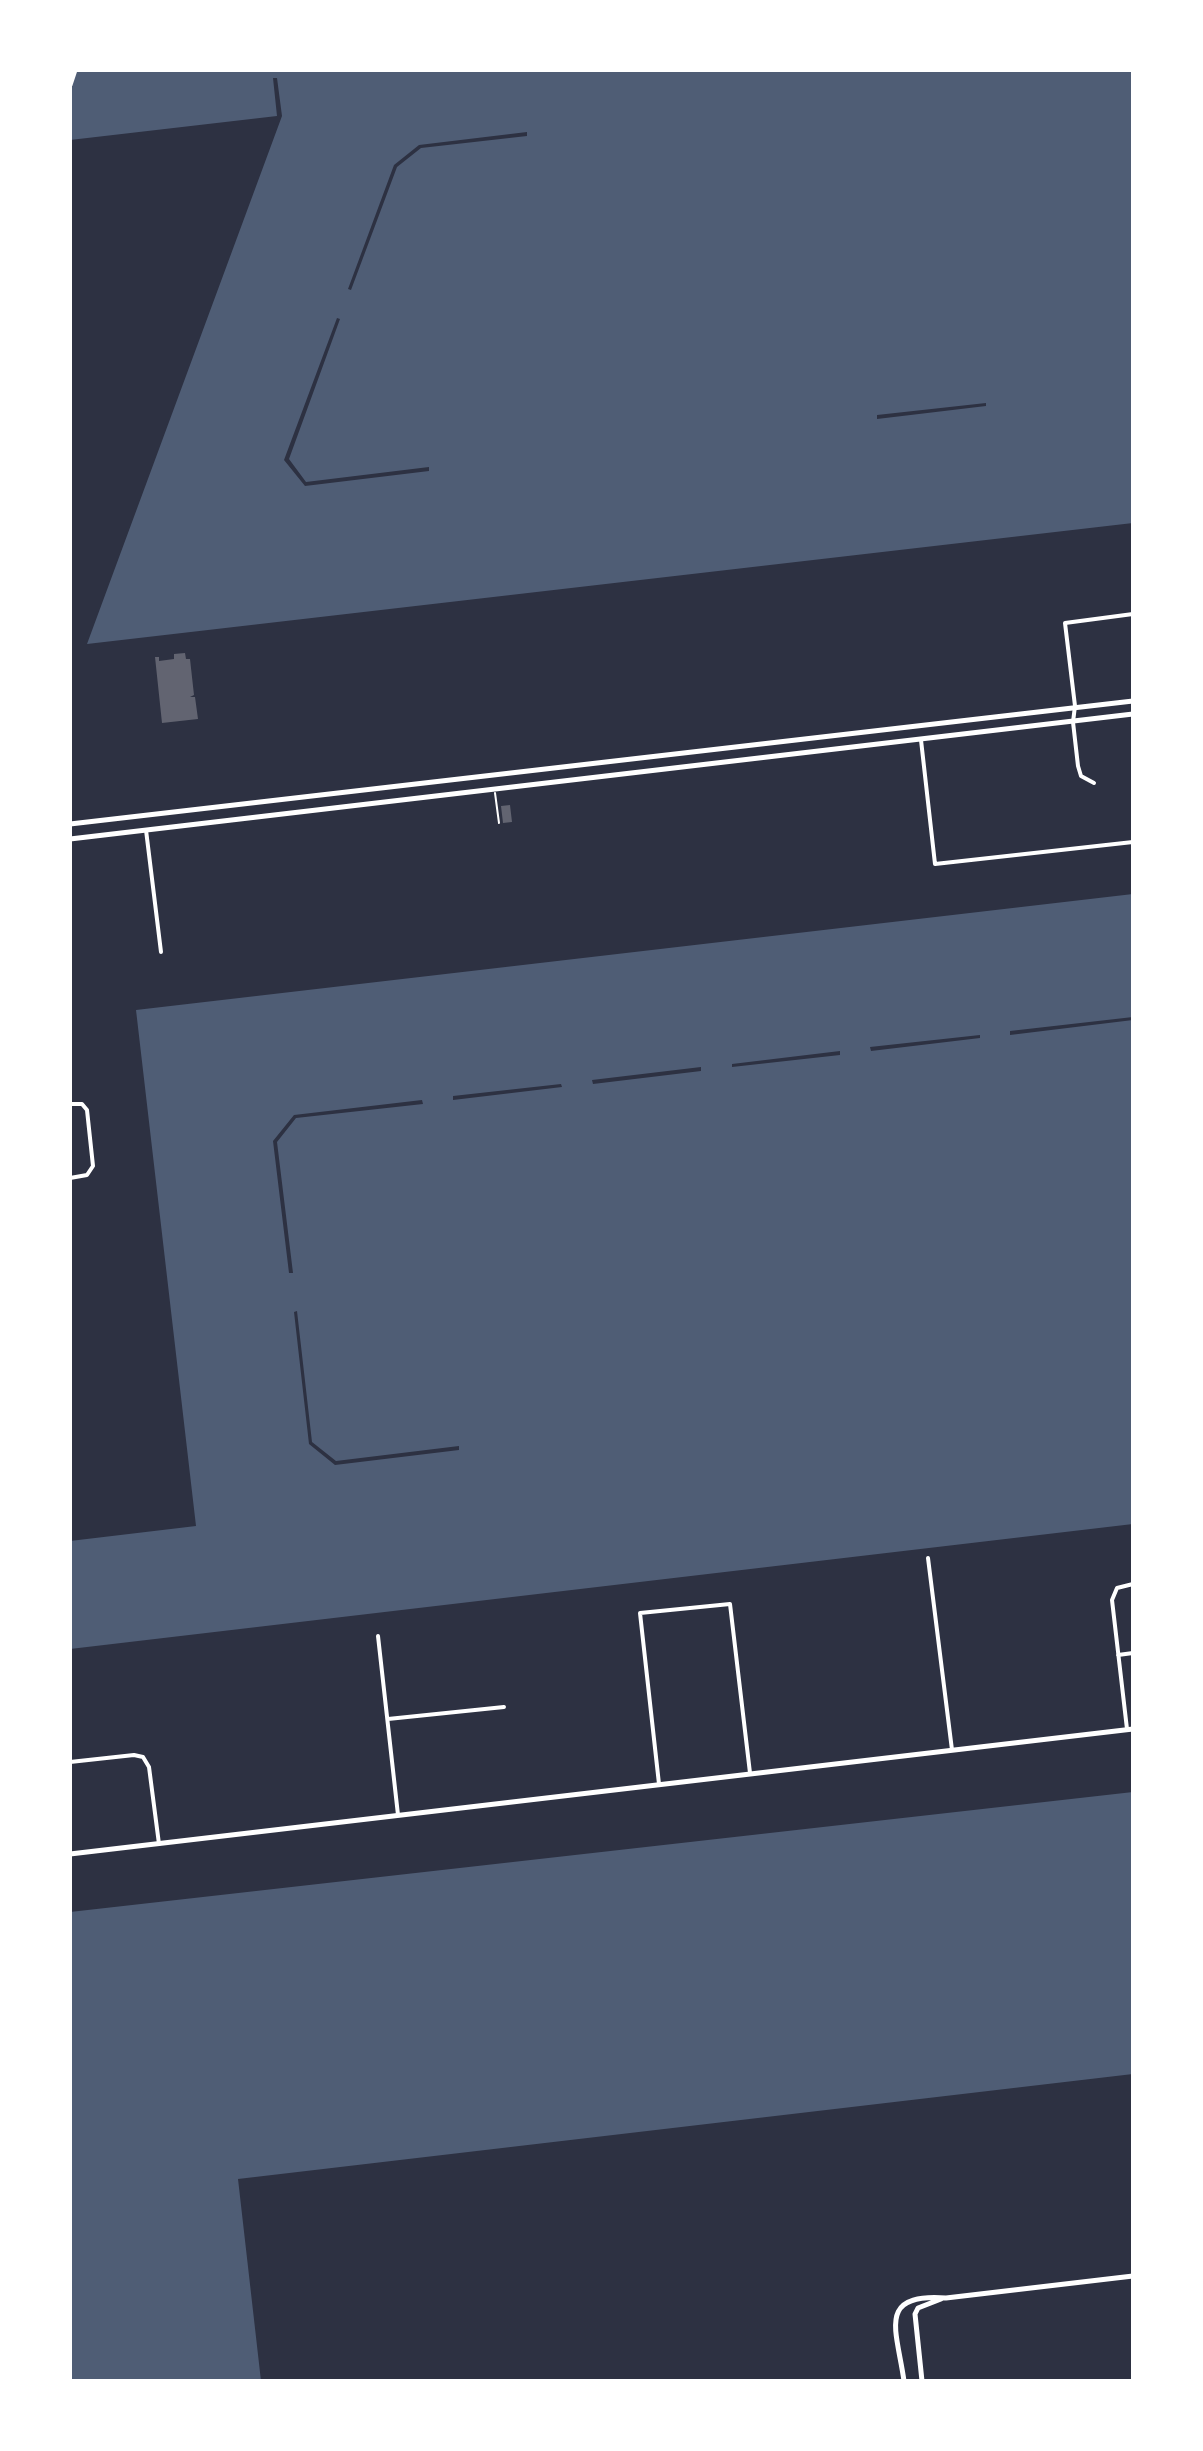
<!DOCTYPE html>
<style>
body{margin:0}
#map{position:relative;width:1203px;height:2451px;overflow:hidden;background:#2d3142;font-family:Literata,serif}
canvas{display:block}
.frame{position:absolute;inset:0;border:72px solid #fff;pointer-events:none}
</style>
<div id="map">
<canvas width="1203" height="2451"></canvas>
<div class="frame"></div>
</div>
<script>
const g = document.querySelector('canvas').getContext('2d');
g.lineJoin = 'round';
function fillPath(path, color) { g.fillStyle = color; g.fill(path, 'evenodd'); }
function stroke(path, color, width, dash) { g.strokeStyle = color; g.lineWidth = width; g.lineCap = dash ? 'butt' : 'round'; g.setLineDash(dash || []); g.stroke(path); }
fillPath(new Path2D(`
 M70,70h1063v453l-1046,121 195,-528 -5,-38h-4l4,38 -207,24z
 M1133,894v630l-1063,125v-108l126,-15 -60,-516z
 M1133,1792v282l-895,105 23,202h-191v-469z`), '#4f5d75');
fillPath(new Path2D(`
 M527,132v4l-106,12 -24,19 -46,123 -3,-1 46,-124 25,-20z
 M337,318l3,1 -51,140 17,23 123,-15v4l-124,15 -21,-26z
 M986,403v3l-109,13v-4z
 M1133,1017v3l-123,15v-4z
 M980,1035v3l-109,13 -1,-4z
 M840,1051v4l-108,12v-3z
 M701,1067v4l-108,13 -1,-4z
 M561,1084l1,3 -109,13v-4z
 M422,1100l1,4 -127,14 -19,24 16,131h-4l-16,-132 21,-26z
 M297,1311l15,131 24,19 123,-15v4l-124,15 -26,-21 -15,-132z`), '#2d3142');
fillPath(new Path2D(`
 M185,653l1,6h4l4,36 -4,2h5l3,22 -36,4 -7,-66h4v4l15,-2v-5z
 M510,805l2,17 -9,1 -2,-17z`), '#626471');
stroke(new Path2D(`
 M495,793l4,30`), '#fff', 2);
stroke(new Path2D(`
 M921,740l14,124 198,-22
 M1094,783l-13,-7 -3,-10 -5,-44 2,-16 -10,-83 68,-9
 M146,830l15,122
 M70,1104h12l5,6 6,56 -6,9 -17,3
 M928,1558l24,192
 M378,1636l20,179
 M1118,1655l15,-2
 M388,1719l116,-12
 M1127,1729l-15,-129 5,-12 16,-4
 M70,1762l64,-7 9,2 6,10 10,77
 M659,1784l-19,-171 90,-9 20,169`), '#fff', 4);
stroke(new Path2D(`
 M70,85l5,-15
 M70,824l1063,-123
 M70,839l1063,-125
 M70,1854l1063,-125
 M904,2381c-7,-51 -28,-88 42,-83l187,-22
 M922,2381l-7,-67 3,-6 23,-9`), '#fff', 5);
</script>
